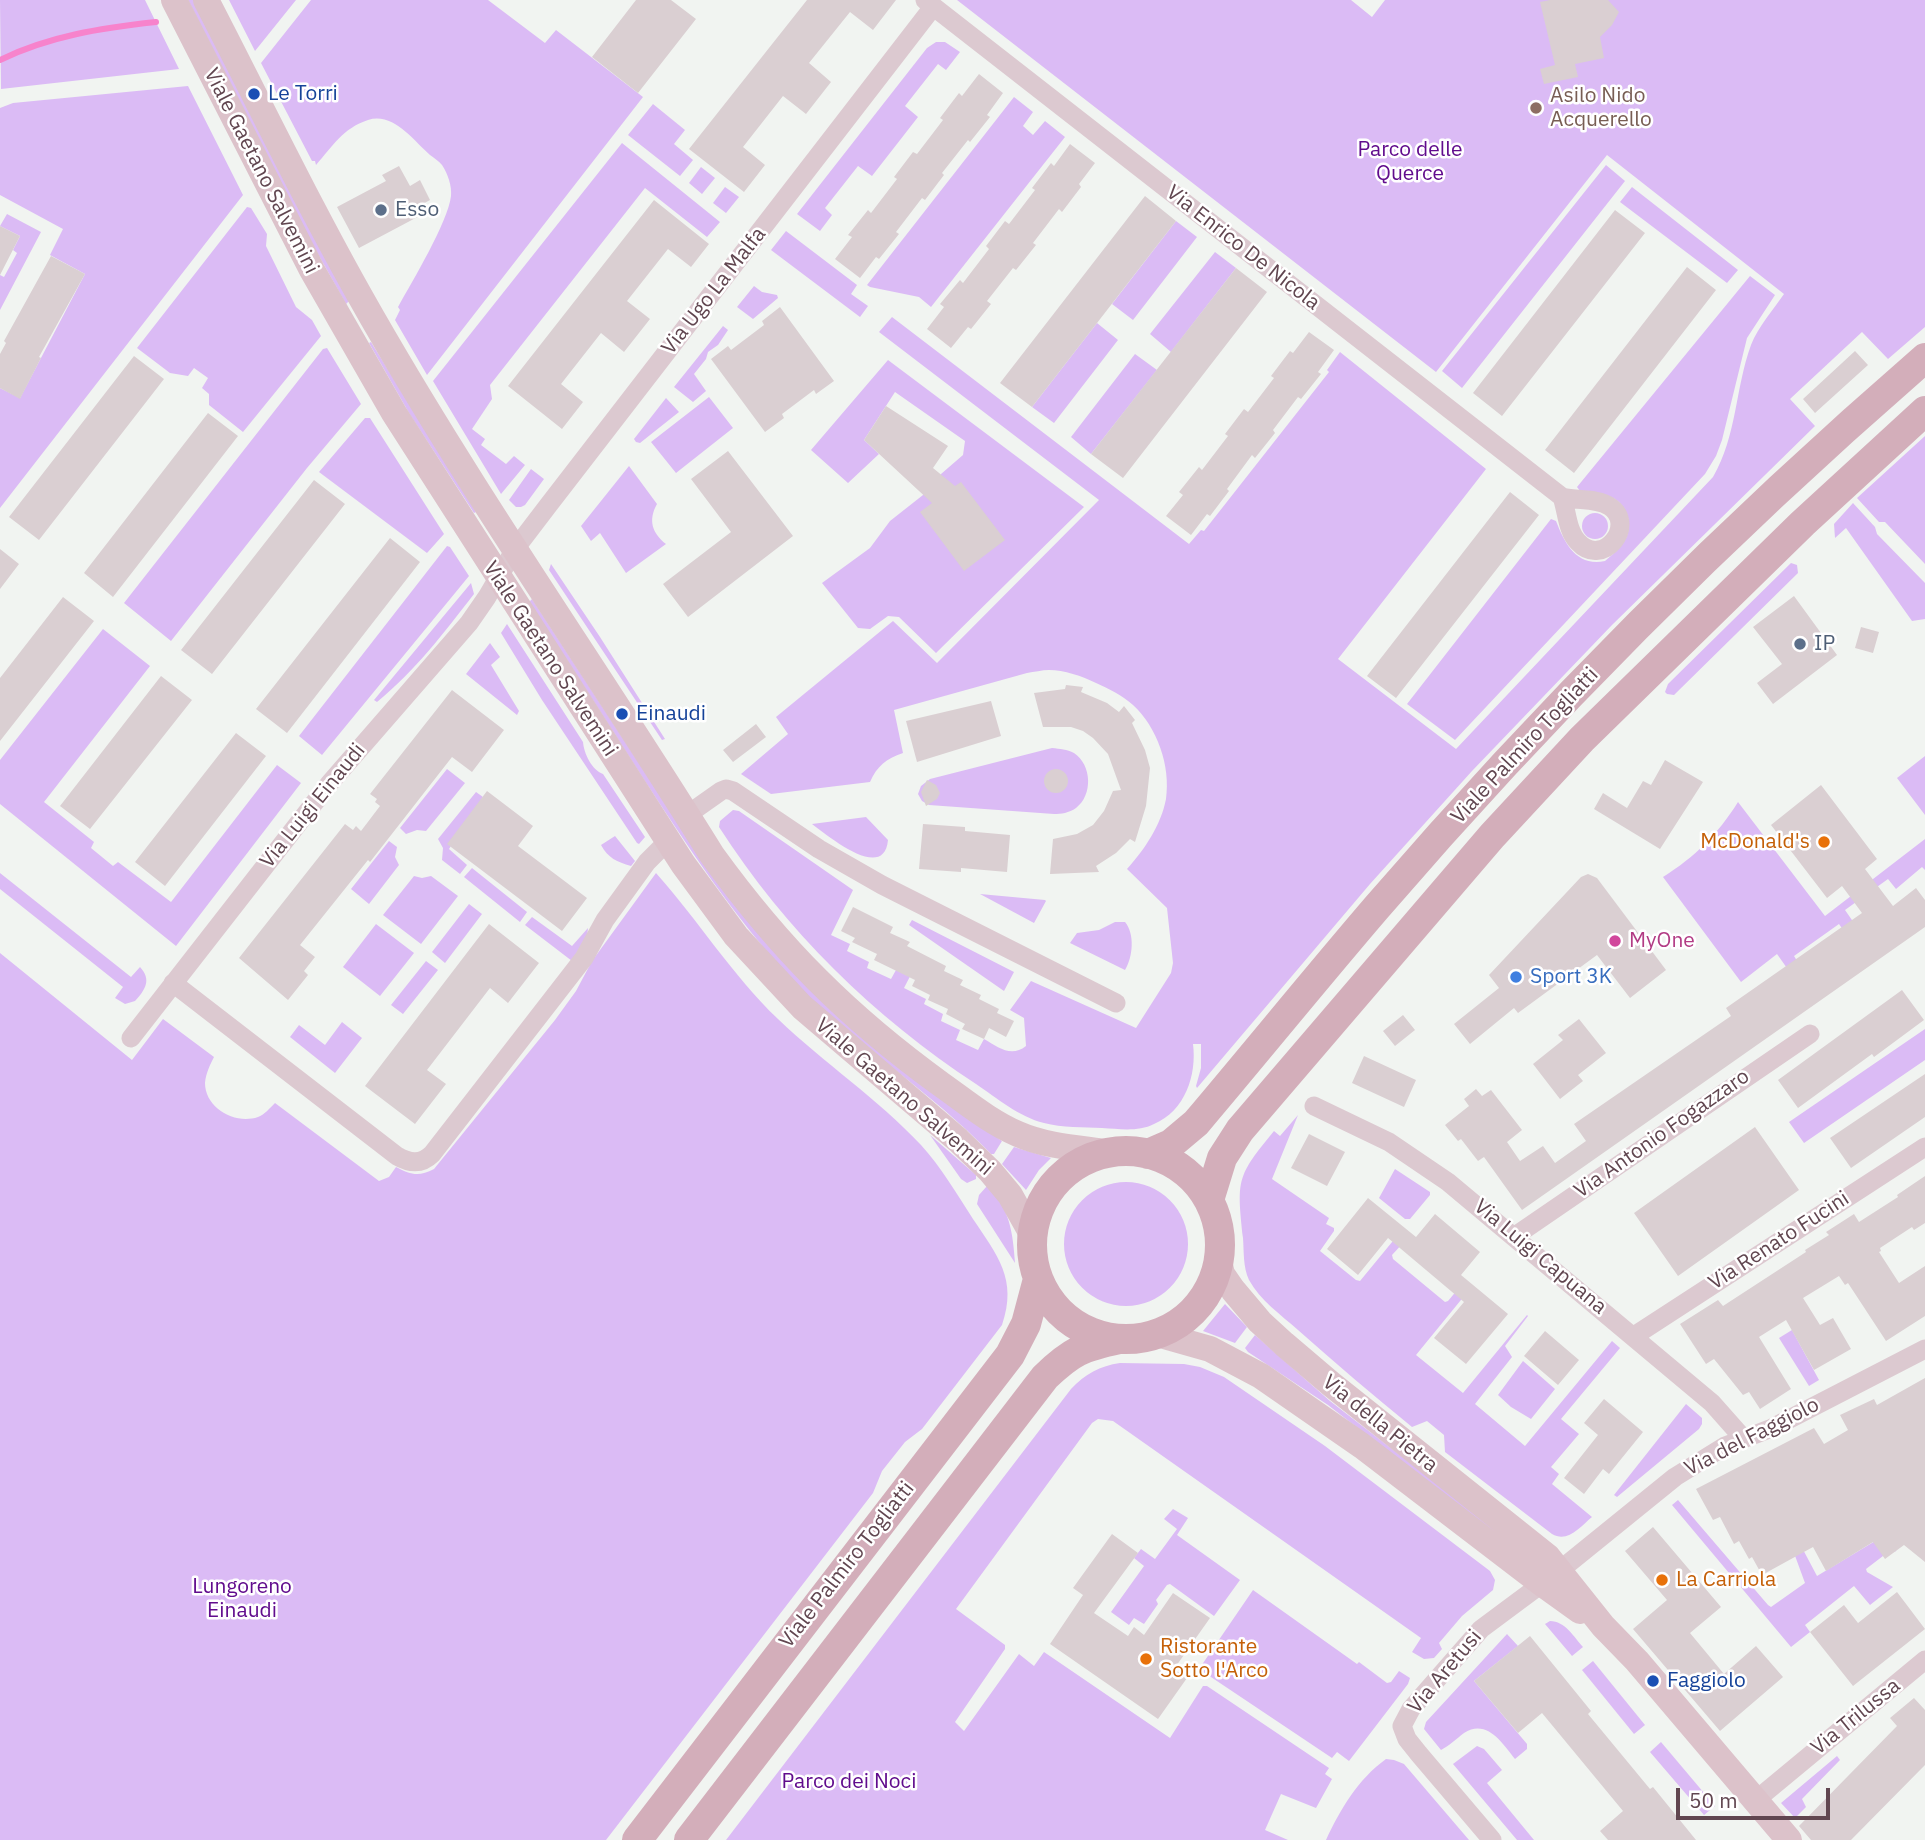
<!DOCTYPE html>
<style>
body{margin:0}
#map{position:relative;width:1925px;height:1840px;overflow:hidden;background:#f1f4f1;font-family:"IBM Plex Sans",sans-serif}
canvas{display:block}
.scale{position:absolute;left:1676px;top:1788px;width:154px;height:32px;box-sizing:border-box;border:4px solid #614650;border-top:0;padding-left:9px;font-size:21px;line-height:24px;white-space:nowrap;color:#614650;-webkit-text-stroke:5px #fff;paint-order:stroke}
</style>
<div id="map">
<canvas width="1925" height="1840"></canvas>
<div class="scale">50 m</div>
</div>
<script>
const g = document.querySelector('canvas').getContext('2d');
g.lineJoin = 'round';
function fillPath(path, color) { g.fillStyle = color; g.fill(path, 'evenodd'); }
function stroke(path, color, width, dash) { g.strokeStyle = color; g.lineWidth = width; g.lineCap = dash ? 'butt' : 'round'; g.setLineDash(dash || []); g.stroke(path); }
function write(font, color, halo, rows, align = 'center') {
  g.font = font + ' "IBM Plex Sans",sans-serif'; g.lineWidth = 5; g.setLineDash([]); g.textBaseline = 'middle'; g.strokeStyle = halo; g.fillStyle = color; for (const [text, x, y, turn = 0] of rows) {
    g.save(); g.translate(x, y); g.rotate((+turn || 0) * Math.PI / 180); g.textAlign = isNaN(turn) ? turn : align; if (halo) g.strokeText(text, 0, 0); g.fillText(text, 0, 0); g.restore();
  }
}
fillPath(new Path2D(`
 M0,0h145l34,69 -178,20z
 M188,0h6l155,301 -3,3 -37,-66z
 M229,0h67l-41,51z
 M311,0h177l57,43 11,-13 87,67 -216,278 -32,-55 5,-10 -2,-3c14,-25 50,-85 53,-111 1,-10 -3,-22 -9,-31 -3,-4 -8,-7 -12,-10 -17,-15 -37,-43 -62,-35 -25,8 -36,27 -52,45l-1,-4h-3l-51,-98z
 M957,0h394l21,17 13,-17h540v327l-37,32 -26,-27 -72,67 25,27 -203,199 -140,146 -102,113 -173,204 -1,-2 5,-18v-24h-8c4,31 -8,67 -39,80 -16,8 -34,5 -52,4 -18,-1 -40,0 -58,-5 -25,-6 -47,-25 -68,-39 -102,-67 -191,-154 -257,-257l1,-6 13,-11 6,1 114,79 -22,45 19,9 -3,7 22,11 -2,6 24,11 5,-9 25,-15 -17,33 22,11 -2,5 19,10 -2,7 19,9 -4,10 22,10 6,-11c14,8 27,19 42,7l-2,-28 -14,-8 21,-29 105,47 35,-55 2,-10 -6,-55 -40,-39c18,-20 34,-44 39,-70 5,-33 -9,-72 -33,-94 -11,-10 -24,-16 -37,-22 -14,-7 -32,-13 -47,-13 -7,0 -15,2 -22,3l-133,37 9,43c-17,6 -26,13 -33,29l-99,12 -30,-20 47,-40 -12,-17 117,-96 44,42 162,-163 -220,-168 13,-15 297,227 12,-14 3,1 125,-159 -2,-2 13,-18 146,117 -148,190 118,90 257,-272c24,-41 22,-88 38,-132 7,-18 22,-35 33,-51l-177,-139 -171,217z
 M936,42h9l15,10 -14,18 -8,-6 -33,42 13,11 -46,59 -14,-10 -33,42 7,7 -12,16 -23,-17 130,-166z
 M188,86l55,109 -243,313v-120l20,10 65,-124 -35,-19 13,-26 -63,-34v-87l13,-5z
 M1014,97l19,15 -10,14 10,9 12,-14 20,16 -134,170 -12,-10 -49,-10 -3,-2z
 M653,104l32,26 -11,14 19,16 -13,16 -52,-41z
 M622,143l98,79 -13,15 -62,-49 -155,197 2,14 -20,30 13,10 -4,6 25,19 8,-8 11,9 -24,29 -68,-113z
 M1606,165l19,16 -163,207 -20,-17z
 M701,167l14,11 -13,16 -13,-11z
 M725,187l14,10 -13,16 -13,-10z
 M1632,187l106,83 -11,13 -107,-81z
 M247,207l4,1 16,26 -1,12 30,61 16,13 9,16 -78,96 -34,-27v-11l-7,-6 6,-10 -14,-10 -6,8 -18,-3 -33,-25z
 M7,214l34,18 -41,78v-35l4,2 13,-24 -4,-3 7,-14 -20,-10z
 M1176,221l21,16 -64,83 -21,-16z
 M786,231l71,54 -6,9 17,12 -8,11 -89,-67z
 M1215,252l21,16 -65,84 -21,-18z
 M1750,276l25,19 -28,43 -25,102 -6,16 -11,18 -250,266 -48,-36 144,-185 5,2c9,23 21,46 49,40 16,-13 29,-26 22,-47 -2,-6 -8,-13 -14,-16 -10,-4 -23,-5 -33,-7l-3,-4z
 M754,286l8,6 15,3 1,3 -25,21 -16,-12z
 M1097,323l21,17 -64,83 -22,-16z
 M723,326l5,4 -10,15 -10,7 -2,7 -12,15 12,17 -13,11 -19,-15z
 M371,342l105,170 -2,1 -65,-100 -40,-70z
 M327,348l34,56 -54,64 -136,173 -47,-38 199,-254z
 M1135,354l22,16 -66,84 -20,-17z
 M888,360l196,147 -148,146 -37,-36 -11,-1 -18,13 -12,-1 -36,-45 48,-35 20,-27 33,-26 18,-21 22,-19 2,-14 -70,-49 -31,48 15,14 -31,29 -37,-33z
 M709,397l24,31 -57,45 -25,-31z
 M666,398l13,14 -39,31 -4,-1 -2,-3z
 M365,418h5l74,116 -17,19 -108,-81z
 M1925,436v128l-40,-42h-6l-22,-24z
 M629,466l28,38c-9,16 -5,29 9,40l-40,29 -26,-40 -9,8 -10,-15z
 M531,469l13,10 -19,26 -4,2h-5l-7,-7z
 M1853,503l22,24 2,7 48,49v36l-13,2 -66,-93 -11,10 -1,-14z
 M1582 526a13 13 0 1 1 26 0a13 13 0 1 1-26 0Z
 M447,546l3,1 19,29 -147,179 -23,-19z
 M1791,563l6,2 1,8 -124,122 -7,-1 -2,-2 3,-8z
 M551,564l49,73 65,102 -3,1 -113,-170z
 M471,583l3,11c-31,40 -58,76 -97,108l-3,-2z
 M532,599l184,282 218,213 68,47 -8,13h-3c-61,-64 -138,-110 -199,-174 -58,-63 -104,-133 -151,-205 -37,-58 -74,-115 -112,-173z
 M507,624l76,118c1,12 9,28 20,32l42,63 -6,7 -2,-1 -95,-143 -41,-67z
 M103,629l47,37 -106,136 50,40 -3,6 22,18 5,-4 53,40 106,-137 24,18 -125,163 -176,-142v-44z
 M490,643l10,14 -9,8 28,46 -2,4 -51,-41z
 M1052,748c8,1 15,1 22,5 18,12 19,42 2,55 -7,5 -15,6 -22,6l-125,-9 -7,-4 -4,-7 3,-8 9,-7z
 M1925,756v59l-28,-37z
 M447,769l18,14 -39,48 -9,-1 -11,4 -6,-6z
 M476,792l7,5 -34,52 18,16 -7,9 -18,-14 1,-12 -5,-9z
 M1738,802l87,114 100,-77v31l-3,-3 -26,22 -8,-10 -43,31 27,39 -11,7 -22,-32 -45,32 21,33 -9,6 -29,-41 -36,28 -78,-105c32,-20 55,-43 75,-75z
 M866,817l22,23c-4,43 -61,-5 -76,-16z
 M615,836l20,25 -4,5c-14,-4 -23,-8 -30,-21z
 M389,841l8,6 -2,10 4,8 -30,39 -18,-15z
 M472,868l55,44 -7,10 -56,-45z
 M0,873l131,104 9,-10c12,13 5,23 -5,34l-10,3 -10,-6 8,-11 -123,-98z
 M656,873c42,47 76,102 122,146 46,44 100,80 143,126 20,22 36,49 52,74 24,36 45,60 29,106l-80,104 -17,13 -23,29 -9,22 -267,347h-606v-887l132,107 31,-41 51,38c-4,8 -8,16 -9,26 0,25 30,42 53,34 6,-2 12,-9 17,-14l104,78 10,-4 7,-10c15,8 23,10 38,2l121,-149 21,-29 16,-30z
 M414,876l8,2 9,-2 27,20 -37,48 -38,-29z
 M980,894l65,6 1,1 -12,22z
 M469,904l13,10 -37,49 -13,-11z
 M532,917l40,29 16,-18 -1,10 -15,23 -47,-36z
 M912,920l102,52 -10,19 -95,-66z
 M1115,922h10c10,12 8,35 0,48l-55,-27 7,-10 22,-3z
 M376,924l38,29 -34,43 -37,-29z
 M426,961l12,9 -35,44 -12,-9z
 M342,1022l20,16 -27,35 -45,-36 9,-12 26,20z
 M1925,1029v31l-121,83 -15,-21z
 M1298,1115l-26,64 57,39 -3,6 8,4v3l-14,20 36,29 4,1 37,-45 7,6 -12,13 1,4 52,43 3,-1 10,-12 7,6 -49,60 47,38 64,-78 1,1 -23,30 7,11 -37,47 50,42 87,-105 8,7 -59,71 18,15 -28,33 8,7 -7,10 40,33c-12,10 -24,26 -40,17l-107,-82 -1,-17 -17,-14 -15,6c-39,-32 -77,-64 -114,-97 -17,-15 -38,-30 -49,-50 -6,-13 -5,-28 -6,-42 -6,-58 -7,-61 31,-107l6,5z
 M930,1135l46,40v4l-9,4 -6,-4z
 M1014,1147l37,11 -12,12 -13,20 -24,-26z
 M1395,1169l35,23v3l-20,24h-5l-26,-21z
 M1064 1244a62 62 0 1 1 124 0a62 62 0 1 1-124 0Z
 M987,1186c23,21 26,48 28,77l-38,-59 2,-9z
 M1225,1304l22,23 -12,16 -32,-12z
 M1792,1330l27,50 -10,6 -30,-48z
 M1255,1335l75,66 199,154 -4,3 -197,-153 -80,-53 -3,-4z
 M1523,1361l32,28 -24,30 -20,-12 -13,-12z
 M1120,1363l64,1 16,3 24,10 101,69 165,125 5,9 -2,10 -31,26 -23,27 3,6 -8,9 -10,1 -12,-7 9,-14 -308,-217 -15,-2 -6,4 -136,186 49,36v4l-50,73 9,9 55,-77 15,12 10,-14 126,86 33,-52h4l122,82 -4,6 7,5 -16,29 -35,-14 -16,36 23,10h-562l345,-451c14,-15 29,-23 49,-26z
 M1686,1404l16,14v6l-3,5 -82,68 -3,-2z
 M1678,1500l90,105 3,2 34,-24 -11,-30 5,-11 18,34 108,-65 -30,41 -8,-12 -4,16 -17,13 1,3 26,15 -23,18 -16,-19 -49,39 5,7 -19,15 -119,-142z
 M1173,1509l15,9 -11,17 63,45 -26,36 -44,-32 -3,1 -11,15 2,4 -14,20 -10,-6 -5,7 -18,-13 33,-46 -10,-8 7,-9 14,10 22,-30 -13,-10z
 M1253,1590l104,74 2,-2 28,21 4,-1 8,-11 11,7 -2,6 -59,77 -12,-9 -5,6 -133,-89z
 M1550,1621c15,0 24,16 33,26l-11,9 -27,-32z
 M1507,1634l11,12 -44,35 53,63v5l-12,10c-12,-15 -28,-41 -51,-26 -8,6 -15,13 -23,17l-17,-21 2,-7z
 M1593,1661l52,64 -11,9 -52,-64z
 M1661,1742l54,64 -11,9 -54,-63z
 M1477,1746l7,3 18,21 -15,13 47,57h-17l-64,-76z
 M1837,1756l3,4 -38,39 4,8 -11,11 -14,-15z
 M1386,1759l8,1 10,4 65,76h-143c14,-30 32,-61 60,-81z`), '#dbbbf5');
stroke(new Path2D(`
 M0,60c49,-24 101,-32 156,-38`), '#f783cc', 6);
fillPath(new Path2D(`
 M636,0h35l25,19 -58,74 -46,-36z
 M807,0h89l-23,30 -23,-18 -41,51 22,19 -25,32 -23,-18 -40,51 22,18 -21,27 -55,-43z
 M1550,0h58l11,12 -7,13 -12,12 4,21 -29,6 3,13 -34,7 -4,-15 15,-4 -15,-63z
 M979,74l24,19 -16,22 3,2 -20,25 -2,-2 -26,33 2,2 -19,25 -3,-2 -26,34 3,2 -20,25 -3,-2 -16,21 -25,-19 17,-22 -4,-2 20,-25 3,3 26,-34 -3,-2 19,-25 4,2 26,-34 -3,-2 19,-25 3,3z
 M1070,144l25,19 -16,21 2,3 -19,25 -3,-3 -26,34 3,2 -20,25 -3,-2 -26,33 4,3 -20,25 -3,-2 -17,21 -24,-19 17,-22 -4,-3 20,-24 3,3 26,-34 -3,-3 19,-25 4,3 26,-34 -3,-2 19,-25 3,3z
 M399,166l11,20 10,-6 10,20 -9,5 4,8 -66,35 -22,-41 49,-26 -4,-6z
 M1145,196l31,25 -144,186 -32,-24z
 M654,200l55,44 -18,23 -23,-18 -41,52 23,18 -26,33 -23,-19 -40,51 22,18 -21,27 -54,-43z
 M1615,210l30,23 -143,183 -29,-23z
 M0,226l20,10 -20,39z
 M51,256l34,18 -46,83 2,1 -21,41 -20,-11v-34l6,-11 -2,-2z
 M1687,267l29,23 -142,183 -29,-23z
 M1236,268l31,24 -144,186 -32,-24z
 M780,307l54,74 -18,13 -2,-4 -32,24 2,4 -19,14 -54,-73 17,-13 3,4 33,-25 -2,-4z
 M1309,332l25,18 -16,22 3,2 -20,25 -3,-2 -25,33 2,3 -20,25 -3,-3 -25,34 2,2 -19,25 -3,-2 -16,21 -25,-19 17,-21 -4,-3 20,-25 3,3 26,-34 -3,-2 19,-25 4,3 26,-34 -3,-2 19,-25 3,2z
 M1855,351l13,14 -53,48 -12,-14z
 M134,356l30,23 -125,161 -30,-23z
 M886,406l62,40 -15,22 22,18 6,-4 44,58 -41,31 -44,-59 12,-9 -68,-63z
 M208,413l30,23 -125,161 -29,-24z
 M728,451l65,85 -105,81 -25,-33 68,-52 -40,-53z
 M314,480l31,24 -133,170 -31,-24z
 M1510,492l29,23 -143,183 -29,-22z
 M390,538l30,24 -133,171 -31,-24z
 M0,549l19,15 -19,25z
 M1794,596l43,59 -64,49 -16,-21 25,-19 -29,-37z
 M63,597l31,24 -94,120v-63z
 M1861,627l18,5 -6,21 -18,-5z
 M161,676l31,24 -102,129 -30,-23z
 M1066,685l17,2 -2,5 26,11 12,9 5,-6 11,14 -3,3 13,27 5,18 -4,38 -11,36 -5,-3 -14,14 -20,13 3,6 -49,2 3,-35 24,-5 16,-9 11,-14 9,-20 8,-1 -13,-36 -15,-16 -10,-7 -12,-4h-28l-9,-34 31,-4z
 M452,690l52,40 -32,42 -20,-15 -82,105 -2,-2 -68,85 15,12 -11,14 4,4 -20,25 -49,-42 106,-134 8,6 3,-4 5,5 19,-25 -5,-4 2,-3 -7,-5z
 M991,701l10,35 -84,26 -11,-41z
 M756,724l10,13 -33,25 -10,-12z
 M236,733l30,23 -101,130 -30,-24z
 M1665,760l38,22 -43,67 -66,-40 9,-16 24,15 16,-27 8,4z
 M1044 781a12 12 0 1 1 24 0a12 12 0 1 1-24 0Z
 M927,780l9,5 4,8 -3,6 -11,7 -5,-14z
 M1821,785l56,74 -12,10 28,37 23,-18 9,12v27l-403,283 -38,-53 -6,4 -17,-22 -3,2 -13,-16 24,-19 -5,-7 12,-10 6,7 9,-6 31,40 -15,12 13,19 23,-15 12,17 31,-22 -12,-17 157,-108 -5,-8 136,-95 -20,-27 -15,12 -56,-73z
 M487,791l46,35 -15,20 69,52 -25,33 -115,-87z
 M923,824l42,3v4l45,4 -3,37 -46,-4v4l-42,-3z
 M1588,874l9,4 69,92 -36,28 -33,-43 -79,58 -4,-5 -44,36 -16,-20 45,-36 -10,-13 92,-98z
 M853,907l40,20 -3,6 20,9 -3,4 39,20 -2,5 19,9 -3,5 21,10 -2,4 20,10 -2,4 17,8 -8,16 -17,-9 -5,11 -22,-10 3,-5 -19,-10 2,-5 -20,-9 2,-5 -18,-9 3,-6 -41,-20 3,-6 -25,-12 3,-4 -14,-7z
 M489,924l50,39 -31,40 -18,-15 -63,82 19,14 -31,40 -50,-38z
 M1902,990l22,30 -50,37 -2,-3 -74,54 -20,-28z
 M1403,1015l12,15 -20,16 -12,-15z
 M1579,1019l27,34 -28,22 5,6 -23,18 -27,-35 30,-24 -5,-5z
 M1364,1056l52,24 -12,27 -52,-24z
 M1925,1074v43l-74,51 -21,-30z
 M1755,1127l44,63 -121,86 -44,-63z
 M1309,1134l36,18 -18,34 -36,-18z
 M1925,1176v47l-11,7 -2,-3 -32,21 1,3 -2,1 20,31 26,-17v50l-39,25 -38,-58 -3,2 -6,-9 -36,22 17,27 13,-7 18,31 -37,21 -28,-50 -27,17 32,52 -31,20 -11,-17 -6,3 -29,-36 -8,5 -26,-40 38,-24 5,6 83,-54 -1,-2 24,-15 -3,-3 28,-18 5,8 39,-25 -1,-2z
 M1368,1198l48,39 19,-23 45,38 -19,23 47,39 -42,50 -32,-26 30,-36 -76,-64 -30,37 -31,-26z
 M1545,1331l34,29 -21,25 -34,-29z
 M1925,1378v184l-21,-17 -19,14 -12,-17 -47,29 -13,-24 -51,28 -10,-18 -3,2 -10,-18 -5,3 -14,-27 -7,3 -17,-31 118,-61 10,16 24,-14 -8,-15 34,-16 3,6z
 M1604,1399l39,33 -34,42 -6,-5 -19,25 -20,-16 34,-43 -14,-12z
 M1653,1527l68,80 -31,26 34,41 32,-28 27,31 -63,54 -87,-102 34,-29 -42,-49z
 M1112,1534l26,19 -44,60 34,23 6,-9 10,8 29,-42 37,25 -36,51 13,9 -29,41 -108,-75 33,-49 -10,-7z
 M1897,1592l28,37 -72,57 -43,-54 34,-27 14,18z
 M1530,1636l61,75 -3,3 62,75 3,-2 43,53h-88l-8,-9 23,-20 -81,-98 -24,20 -44,-52z
 M1914,1698l11,12v55l-74,75h-40l-12,-14 98,-100 -7,-8z`), '#dacfd2');
stroke(new Path2D(`
 M925,0l637,497
 M1562,497c15,4 35,1 47,9 29,18 -6,63 -31,36 -11,-11 -11,-31 -16,-45z
 M687,815l34,-24 5,-2 7,2 86,58 63,36 234,118
 M173,983l224,173c12,7 24,9 35,-2l152,-196 21,-38 42,-58 21,-21
 M131,1038l198,-254 140,-161 18,-26 28,-48 32,-42 386,-500
 M1314,1106l75,36 59,40 264,221 31,35
 M1515,1236l295,-202
 M1634,1336l291,-189
 M1756,1800l169,-140
 M1492,1840l-73,-86 -12,-15 -5,-13 9,-17 70,-80 78,-58 116,-94 50,-31 47,-18 153,-79`), '#dcc9d0', 19);
stroke(new Path2D(`
 M174,0l138,270 82,143 289,451 53,72 66,71 156,133 32,31 20,24 23,41
 M206,0c55,106 107,215 167,319 105,183 228,357 339,536 68,94 136,162 230,230 24,17 48,37 76,49 27,12 59,14 88,18
 M1219,1262l3,12 11,16 27,32 24,22 47,40 217,173 55,69 34,35 152,179
 M1157,1334l53,15 51,27 101,70 179,137 39,28`), '#dcc2ca', 26);
stroke(new Path2D(`
 M1032 1245a94 94 0 1 1 188 0a94 94 0 1 1-188 0Z
 M1148,1154l23,-10 25,-21c61,-72 120,-145 181,-216 169,-196 353,-380 548,-549
 M1209,1200l13,-42 18,-28 252,-294 90,-97 221,-216 122,-112
 M637,1840l373,-485 16,-31 12,-45
 M689,1840l356,-463c27,-26 37,-30 74,-38`), '#d3aeba', 30);
for (const [x, y, r, color] of [
 [254,94,7,"#1a4fb4"],
 [1536,108,7,"#8d6e63"],
 [381,210,7,"#5c6f8a"],
 [1800,644,7,"#5c6f8a"],
 [622,714,7,"#1a4fb4"],
 [1824,842,7,"#e8710a"],
 [1615,941,7,"#d1479c"],
 [1516,977,7,"#3f7fe0"],
 [1662,1580,7,"#e8710a"],
 [1146,1659,7,"#e8710a"],
 [1653,1681,7,"#1a4fb4"]
]) { const dot = new Path2D(); dot.arc(x, y, r, 0, 2 * Math.PI); g.fillStyle = color; g.fill(dot); stroke(dot, '#fff', 2.5); }
write('21px', '#164399', '#fff', [
 ["Le Torri",268,94],
 ["Einaudi",636,714],
 ["Faggiolo",1667,1681]
], 'left');
write('21px', '#785e54', '#fff', [
 ["Asilo Nido",1550,96],
 ["Acquerello",1550,120]
], 'left');
write('21px', '#610c8d', '#fff', [
 ["Parco delle",1410,150],
 ["Querce",1410,174],
 ["Lungoreno",242,1587],
 ["Einaudi",242,1611],
 ["Parco dei Noci",849,1782]
]);
write('21px', '#614650', '#fff', [
 ["Viale Gaetano Salvemini",261,171,63],
 ["Via Enrico De Nicola",1243,248,38],
 ["Via Ugo La Malfa",714,291,-52],
 ["Viale Gaetano Salvemini",550,659,57],
 ["Viale Palmiro Togliatti",1525,746,-47],
 ["Via Luigi Einaudi",313,806,-51],
 ["Viale Gaetano Salvemini",904,1097,41],
 ["Via Antonio Fogazzaro",1662,1134,-35],
 ["Via Renato Fucini",1779,1241,-33],
 ["Via Luigi Capuana",1540,1257,40],
 ["Via della Pietra",1380,1424,39],
 ["Via del Faggiolo",1752,1437,-27],
 ["Viale Palmiro Togliatti",847,1565,-52],
 ["Via Aretusi",1445,1672,-50],
 ["Via Trilussa",1856,1717,-39]
]);
write('21px', '#4e5e75', '#fff', [
 ["Esso",395,210],
 ["IP",1814,644]
], 'left');
write('21px', '#c56008', '#fff', [
 ["McDonald's",1810,842,"right"],
 ["La Carriola",1676,1580],
 ["Ristorante",1160,1647],
 ["Sotto l'Arco",1160,1671]
], 'left');
write('21px', '#b23c85', '#fff', [
 ["MyOne",1629,941]
], 'left');
write('21px', '#366cbe', '#fff', [
 ["Sport 3K",1530,977]
], 'left');
</script>
